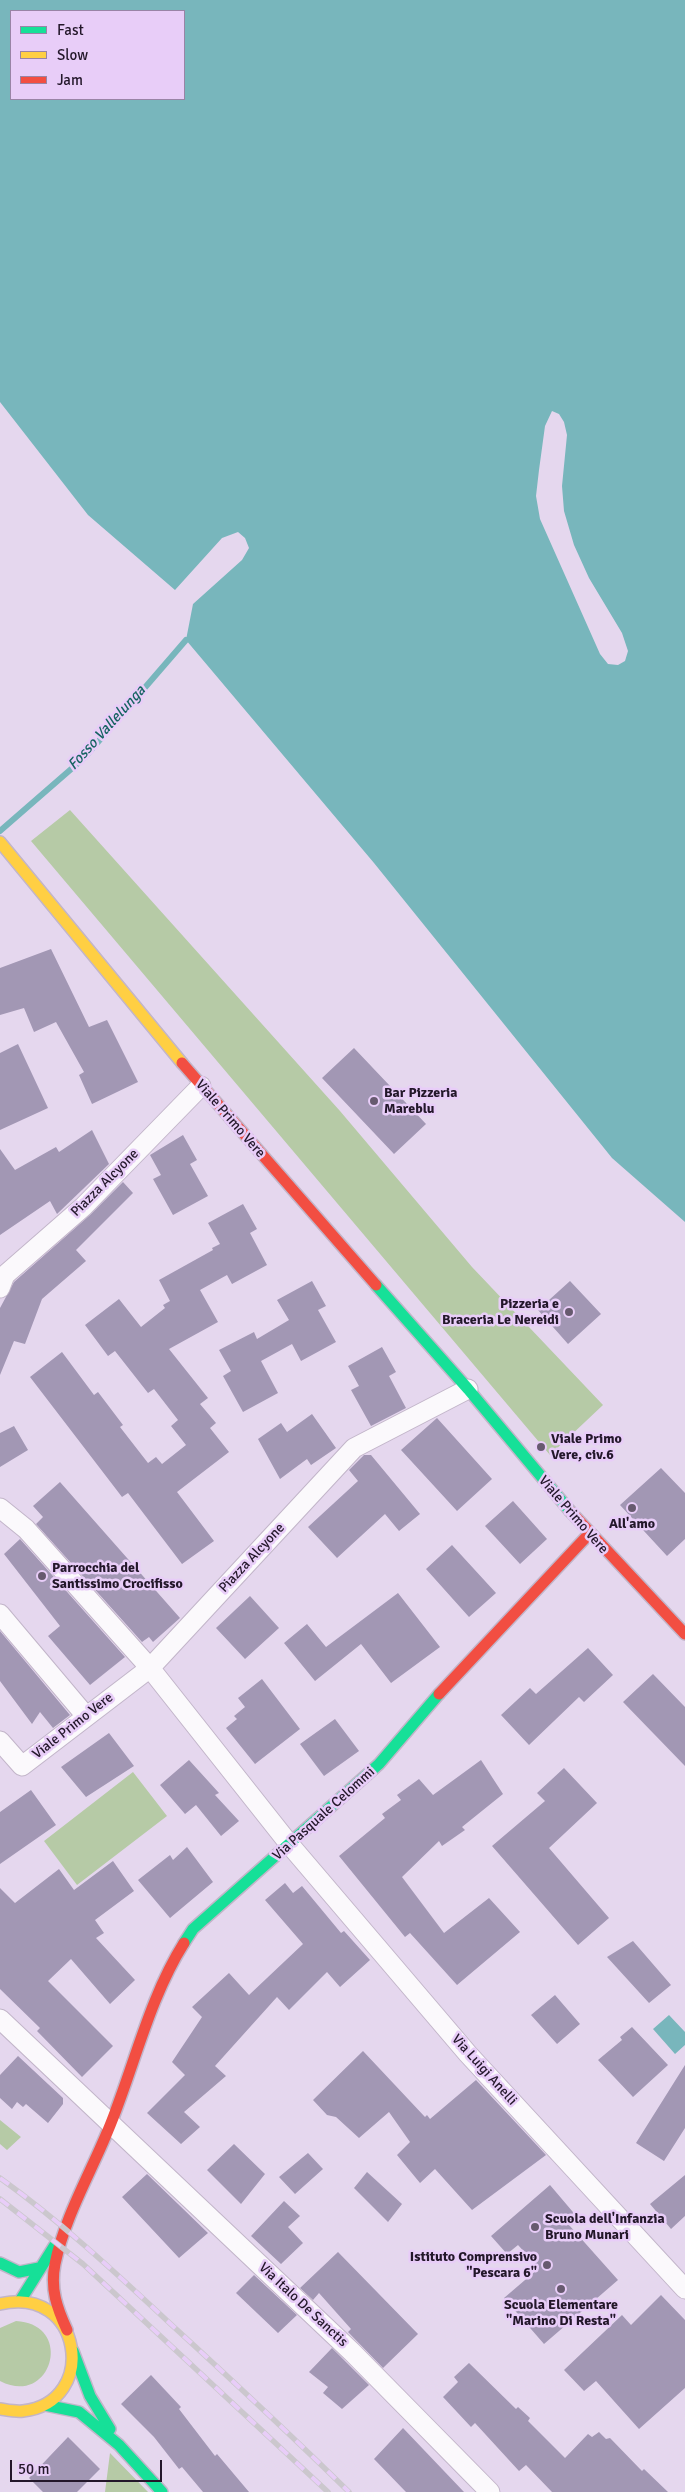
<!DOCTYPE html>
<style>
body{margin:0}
#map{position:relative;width:685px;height:2492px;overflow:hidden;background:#e5d7ee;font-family:Signika,sans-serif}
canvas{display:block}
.legend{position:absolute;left:10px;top:10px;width:175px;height:90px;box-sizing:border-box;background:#e8cdf8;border:1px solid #9984a6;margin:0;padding:6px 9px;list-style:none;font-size:15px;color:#23172a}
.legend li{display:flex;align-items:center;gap:10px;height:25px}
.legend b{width:25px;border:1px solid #9984a6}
.scale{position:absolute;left:10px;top:2460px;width:152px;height:22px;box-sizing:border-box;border:2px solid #23172a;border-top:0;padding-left:6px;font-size:15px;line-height:18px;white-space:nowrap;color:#23172a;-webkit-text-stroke:4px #e8cdf8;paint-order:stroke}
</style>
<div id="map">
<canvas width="685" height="2492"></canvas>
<ul class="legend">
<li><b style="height:6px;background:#16e098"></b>Fast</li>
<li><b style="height:6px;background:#ffcf43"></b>Slow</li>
<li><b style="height:6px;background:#f24e42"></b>Jam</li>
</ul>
<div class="scale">50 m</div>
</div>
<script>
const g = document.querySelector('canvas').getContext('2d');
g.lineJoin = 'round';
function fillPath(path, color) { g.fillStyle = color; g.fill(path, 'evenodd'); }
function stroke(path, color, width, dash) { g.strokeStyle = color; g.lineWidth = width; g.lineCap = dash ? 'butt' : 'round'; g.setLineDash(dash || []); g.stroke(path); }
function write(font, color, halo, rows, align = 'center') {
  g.font = font + ' Signika,sans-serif'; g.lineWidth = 5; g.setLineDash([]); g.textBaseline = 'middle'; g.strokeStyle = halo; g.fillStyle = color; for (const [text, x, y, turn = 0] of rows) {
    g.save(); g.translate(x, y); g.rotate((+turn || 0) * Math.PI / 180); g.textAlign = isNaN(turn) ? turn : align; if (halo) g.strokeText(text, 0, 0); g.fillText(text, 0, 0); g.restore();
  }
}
fillPath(new Path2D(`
 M70,810l270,301 132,156 131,138 -53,50 -519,-614z
 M133,1772l34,44 -90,69 -33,-44z
 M0,2120l21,17 -14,13 -7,-6z
 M16,2321c59,3 36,87 -16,60v-53z
 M110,2453l38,39h-43z`), '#b6caa6');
fillPath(new Path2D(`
 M0,0h685v1222l-73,-64 -238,-295 -188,-223 7,-36 49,-44 7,-12 -4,-10 -7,-6 -16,6 -47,52 -87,-75 -88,-113zM11,11h173v88h-173z
 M669,2015l16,17v13l-10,9 -22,-25z`), '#78b6bc');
fillPath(new Path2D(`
 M552,411l7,3 5,8 3,13 -5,51 2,25 10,34 15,33 33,55 6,18 -3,10 -7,4 -10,-1 -8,-10 -60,-135 -4,-23 3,-26 6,-44z`), '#e5d7ee');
stroke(new Path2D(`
 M0,831l85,-74 101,-117`), '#78b6bc', 6);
fillPath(new Path2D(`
 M51,949l38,78 18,-7 31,62 -46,22 -13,-29 5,-3 -28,-50 -22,10 -10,-24 -24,7v-47z
 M18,1044l30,64 -48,22v-77z
 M354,1048l72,76 -32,30 -72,-76z
 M92,1130l17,34 -52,50 -7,-13 -50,34v-86l15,21 41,-23 3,5z
 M183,1135l14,25 -7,4 18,32 -35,19 -20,-36 8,-4 -11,-20z
 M123,1182l10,11 -57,57 10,11 -44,38 -17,45 -11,-3 -14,34v-67l14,-26 76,-67z
 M243,1204l14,25 -7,4 17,32 -35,19 -5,-9 -27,15 18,32 -49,27 39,49 -8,6 16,19 -6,5 19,24 -52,40 37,49 -32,23 -54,-71 -6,4 -92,-120 32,-25 32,43 4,-3 25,33 -3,2 28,36 8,-6 6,7 24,-19 -15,-19 7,-6 -24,-31 -6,4 -33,-42 -7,5 -23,-31 34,-26 22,28 24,-19 -2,-3 7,-4 -11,-21 54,-30 -1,-2 8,-4 -12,-21z
 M312,1281l14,25 -8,4 18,32 -35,19 -9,-17 -31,17 17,32 -35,19 -20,-36 8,-5 -12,-21 35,-18 3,7 32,-19 -12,-20z
 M570,1281l31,33 -33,30 -30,-34z
 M382,1347l14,25 -7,4 17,32 -35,18 -20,-36 8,-4 -11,-20z
 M312,1414l24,34 -25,17 -4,-6 -27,20 -22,-40 23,-16 6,9z
 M437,1418l55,61 -35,32 -56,-61z
 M14,1426l14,24 -28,17v-34z
 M364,1455h7l49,59 -21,17 -14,-17 -48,44 -29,-31 50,-46 -9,-11z
 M661,1468l24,25v46l-18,17 -47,-51z
 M60,1482l120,136 -27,24 -4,-5 -7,5 -106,-118 7,-7 -10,-11z
 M513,1501l34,38 -27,25 -35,-38z
 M20,1539l105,118 -35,28 -42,-49 12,-10 -56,-72z
 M452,1545l44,48 -27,24 -43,-48z
 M398,1593l42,54 -49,36 -30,-39 -46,37 -31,-38 23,-19 19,23z
 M250,1596l29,32 -34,31 -29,-31z
 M0,1631l70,84 -17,13 -13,-16 -8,12 -32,-43z
 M588,1648l25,27 -29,27 -5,-5 -50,48 -28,-30 29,-27 6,6z
 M653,1674l32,33v59l-62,-64z
 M262,1679l38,50 -45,35 -29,-36 11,-9 -3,-3 11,-9 -7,-9z
 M335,1719l24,32 -35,25 -24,-32z
 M109,1733l25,33 -48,31 -25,-30z
 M189,1760l30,33 -4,2 24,26 -18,15 -25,-31 -11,9 -25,-29z
 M481,1760l22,34 -41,33 3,3 -23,16 -3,-5 -37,36 42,56 45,-35 31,34 -63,53 -47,-52 -5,4 -66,-81 46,-38 -3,-4 19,-14 -4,-5 22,-16 14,16z
 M564,1768l33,35 -48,45 60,70 -31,27 -86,-99 53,-45 -8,-8z
 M31,1790l25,35 -56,39v-52z
 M187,1847l26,35 -43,36 -32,-38 32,-25 3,5z
 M113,1861l21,30 -39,29 9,13 -8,5 39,42 -25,24 -39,-45 -23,22 65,65 -31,31 -45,-46 3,-3 -40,-39v-101l15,15 44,-34 15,21z
 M285,1883l8,10 9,-7 39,47 3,-2 26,29 -30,27 -13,-15 -38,38 -12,-13 -62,69 11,10 -42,36 16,15 -19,17 -34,-31 38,-38 -13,-13 30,-45 -10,-10 37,-34 20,22 54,-51 -38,-44z
 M633,1941l38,44 -22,18 -42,-46z
 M555,1995l25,29 -23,20 -26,-29z
 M632,2027l36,38 -35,32 -35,-37 24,-20 -2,-3z
 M363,2051l62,66 2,-2 3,4 46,-39 70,75 -74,55 -37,-41 -15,14 -23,-28 13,-13 -21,-30 -30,26 -23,-21 -9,-2 -14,-15z
 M18,2056l45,42v6l-15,19 -22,-19 -3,3 -6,-5 -5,7 -12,-11v-23z
 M685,2065v63l-21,33 -28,-18z
 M234,2144l31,30 -24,30 -34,-34z
 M308,2153l15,16 -28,25 -16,-17z
 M367,2172l35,32 -14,18 -34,-34z
 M147,2174l61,59 -29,25 -57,-61z
 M685,2175v41l-14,13 -21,-25z
 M550,2185l28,33 -9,7 49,55 -74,64 -40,-46 35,-30 -21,-23 -11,9 -16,-18z
 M284,2201l16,15 -12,11 15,16 -22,21 -30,-28z
 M338,2252l80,82 -35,34 -35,-36 3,-3 -32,-36 -6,7 -13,-12z
 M254,2275l43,40 -19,18 -42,-40z
 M661,2295l24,25v68l-46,41 -43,-48 -12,10 -20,-21 58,-55 9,10z
 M332,2348l37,37 -27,24 -19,-16 5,-6 -19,-15z
 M469,2363l47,46 2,-2 12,11 -2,3 37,37 23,-24 4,3 7,-5 7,7 4,-1 32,33 2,-2 24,23h-116l-26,-27 -7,6 -44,-48 -4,4 -28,-30 15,-15 -4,-5z
 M151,2375l30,32 -2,2 36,47 2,-2 32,38h-46l-21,-25 -3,2 -25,-32 -33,-33z
 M403,2428l61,64h-58l-32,-33z
 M68,2437l32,32 -23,23h-34l-14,-14z`), '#a297b4');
const street = new Path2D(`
 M0,1288l5,-13 78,-68 118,-121
 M0,1508l26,21 124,139 140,177 178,209 217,235
 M0,1614l86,102
 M0,1741l22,25 128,-98 204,-220 114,-59
 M0,2019l352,333 138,140`);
const fast = new Path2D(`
 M376,1285l92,104 102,122
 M184,1943l9,-14 186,-165 60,-70
 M0,2263l19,9 20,-4
 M20,2301l35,-56
 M73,2351l17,45 20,33
 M45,2405l34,7 40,33 43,47`);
const slow = new Path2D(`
 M0,842l182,221
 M0,2304c82,-20 100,98 23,107 -7,1 -16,-1 -23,-2`);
const jam = new Path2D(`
 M182,1063l194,222
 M570,1511l115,123
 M439,1694l150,-160
 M67,2330c-10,-22 -17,-41 -12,-66 10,-49 38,-95 56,-141 24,-60 39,-126 73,-180`);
stroke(street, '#c2b5c9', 21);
stroke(fast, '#c2b5c9', 14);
stroke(slow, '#c2b5c9', 14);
stroke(jam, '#c2b5c9', 14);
stroke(street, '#fbf9fc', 19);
stroke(fast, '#16e098', 11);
stroke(slow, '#ffcf43', 11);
stroke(jam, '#f24e42', 11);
const rail = new Path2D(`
 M0,2178c63,45 119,98 175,150 59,54 117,108 174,164
 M0,2199l83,65 245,228`);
stroke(rail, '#cbc7cd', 5.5);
stroke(rail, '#e8cdf8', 4, [11]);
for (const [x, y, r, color] of [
 [374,1101,5,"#675a6f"],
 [569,1312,5,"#675a6f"],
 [541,1447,5,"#675a6f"],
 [632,1508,5,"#675a6f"],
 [42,1576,5,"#675a6f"],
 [535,2227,5,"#675a6f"],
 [547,2265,5,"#675a6f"],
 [561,2289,5,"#675a6f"]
]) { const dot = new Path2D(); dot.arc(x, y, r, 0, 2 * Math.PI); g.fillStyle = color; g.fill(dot); stroke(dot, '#e8cdf8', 2); }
write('bold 14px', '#23172a', '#e8cdf8', [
 ["Bar Pizzeria",384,1093],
 ["Mareblu",384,1109],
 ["Pizzeria e",559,1304,"right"],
 ["Braceria Le Nereidi",559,1320,"right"],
 ["Viale Primo",551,1439],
 ["Vere, civ.6",551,1455],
 ["All'amo",632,1524,"center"],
 ["Parrocchia del",52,1568],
 ["Santissimo Crocifisso",52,1584],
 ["Scuola dell'Infanzia",545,2219],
 ["Bruno Munari",545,2235],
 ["Istituto Comprensivo",537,2257,"right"],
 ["\"Pescara 6\"",537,2273,"right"],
 ["Scuola Elementare",561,2305,"center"],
 ["\"Marino Di Resta\"",561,2321,"center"]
], 'left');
write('14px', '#23172a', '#e8cdf8', [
 ["Viale Primo Vere",230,1119,49],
 ["Piazza Alcyone",105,1183,-45],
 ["Viale Primo Vere",573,1515,49],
 ["Piazza Alcyone",252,1558,-47],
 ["Viale Primo Vere",73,1726,-38],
 ["Via Pasquale Celommi",324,1814,-42],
 ["Via Luigi Anelli",484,2070,48],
 ["Via Italo De Sanctis",303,2305,43]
]);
write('italic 15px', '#156361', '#e8cdf8', [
 ["Fosso Vallelunga",107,728,-48]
]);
</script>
